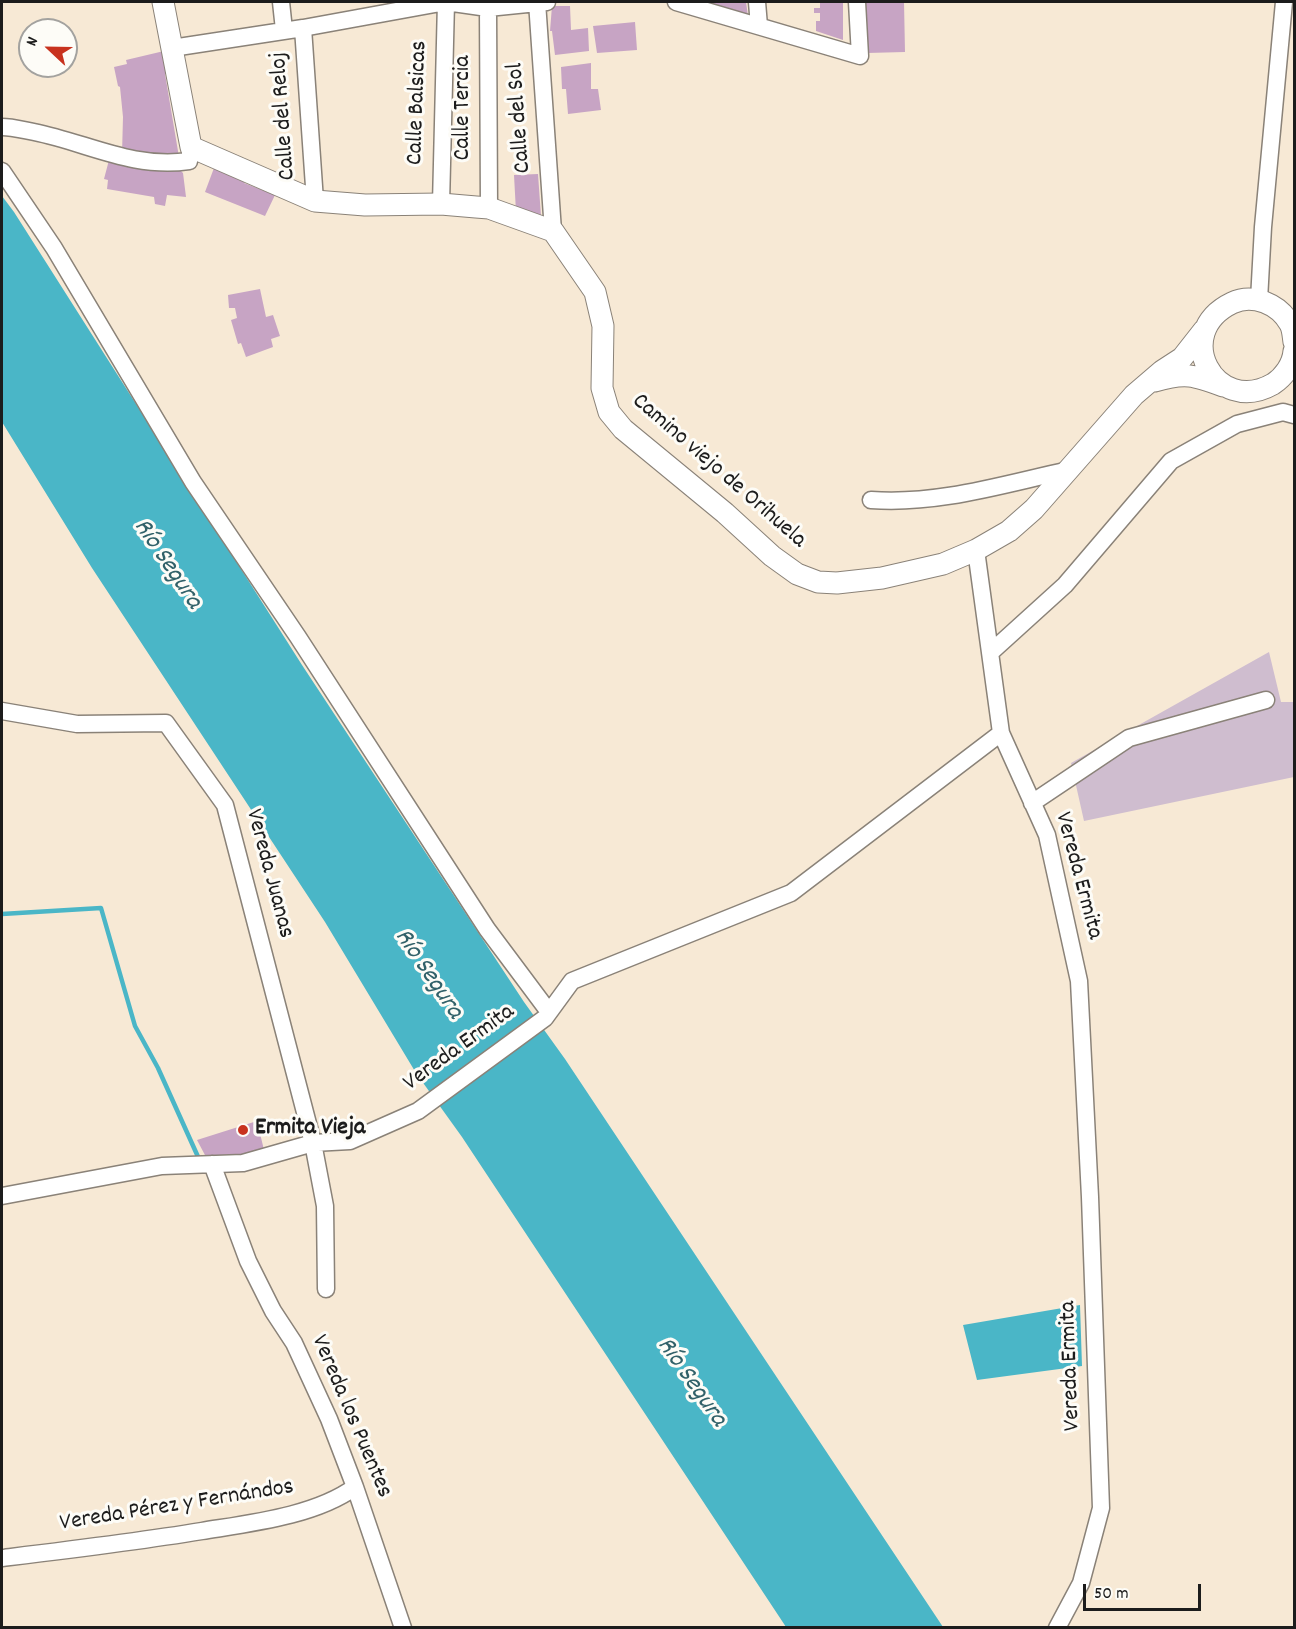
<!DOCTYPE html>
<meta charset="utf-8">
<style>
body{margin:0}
#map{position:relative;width:1296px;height:1629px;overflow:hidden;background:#f7e9d5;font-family:Dekko,sans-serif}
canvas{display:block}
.frame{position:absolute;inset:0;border:3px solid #1c1c1c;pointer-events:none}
.north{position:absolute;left:18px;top:18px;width:60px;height:60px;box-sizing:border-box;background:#fdfcf7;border:2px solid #a3a29f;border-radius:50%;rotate:292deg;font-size:16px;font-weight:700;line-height:24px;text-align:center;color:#1c1c1c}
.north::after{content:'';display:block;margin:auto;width:21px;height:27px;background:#c8321e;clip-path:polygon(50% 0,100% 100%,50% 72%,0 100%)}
.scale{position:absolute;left:1083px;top:1584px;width:118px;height:27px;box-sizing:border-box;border:3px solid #1c1c1c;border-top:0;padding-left:8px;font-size:18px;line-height:21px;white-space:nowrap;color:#1c1c1c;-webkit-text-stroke:4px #fdfcf7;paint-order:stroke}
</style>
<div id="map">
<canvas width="1296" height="1629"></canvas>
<div class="frame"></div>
<div class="north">N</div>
<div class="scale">50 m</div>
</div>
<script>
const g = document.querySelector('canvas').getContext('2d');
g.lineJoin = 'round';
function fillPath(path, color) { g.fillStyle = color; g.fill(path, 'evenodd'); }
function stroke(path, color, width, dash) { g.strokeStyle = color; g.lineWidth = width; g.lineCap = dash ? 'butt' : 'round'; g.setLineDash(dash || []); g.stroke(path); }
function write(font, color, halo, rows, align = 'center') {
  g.font = font + ' Dekko,sans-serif'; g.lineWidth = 6; g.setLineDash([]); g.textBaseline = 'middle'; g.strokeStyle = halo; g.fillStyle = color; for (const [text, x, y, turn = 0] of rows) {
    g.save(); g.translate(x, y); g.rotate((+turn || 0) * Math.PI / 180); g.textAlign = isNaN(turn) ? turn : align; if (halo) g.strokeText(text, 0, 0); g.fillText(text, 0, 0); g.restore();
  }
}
fillPath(new Path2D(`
 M1269,652l12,50h13v75l-210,44 -13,-58z`), '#cfbdcf');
fillPath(new Path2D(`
 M2,196l12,16 288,453 222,337 41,57 378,568h-157l-324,-490 -46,-64 -91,-151 -233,-354 -90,-146z
 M1080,1305l2,61 -105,14 -14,-55z`), '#4ab6c7');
stroke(new Path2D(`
 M2,914l99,-6 34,118 23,42 41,91`), '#4ab6c7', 4.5);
fillPath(new Path2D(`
 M703,2h43l2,14z
 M820,2h23v38l-27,-9v-10h4v-8h-6v-5h6z
 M865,2h39l1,50 -38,1z
 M552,6h18l1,24 17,-2 1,23 -34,4 -3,-24h9h-11z
 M635,22l2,28 -40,3 -4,-27z
 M164,51l4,23h-3l14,83 -57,-3 1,-37 -3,-30 -2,-1 -4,-19 13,-3 -1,-4z
 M591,63v26h7l3,21 -33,4 -2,-25h-4l-1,-22z
 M109,160l67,6 7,7 3,24 -19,-2 -2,11 -10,-2 -1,-7 -47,-8 1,-9 -4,-1z
 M214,168l31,12 -1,3 31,12 -10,21 -60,-24z
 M538,174l3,42 -25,-4 -2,-37z
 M260,289l6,28 7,-2 7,21 -9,3 2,8 -27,10 -5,-14 -3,1 -7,-24 6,-2 -2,-10h-6l-1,-13z
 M257,1121l7,29 -28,7h-30l-9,-17z`), '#c7a4c4');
const minor = new Path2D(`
 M281,2l3,28
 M537,2l16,229
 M676,2l184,54 -3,-54
 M757,2l2,24
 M488,8l1,200
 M303,28l12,173
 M172,48l131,-20 143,-26 42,6 59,-6
 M2,127c10,0 21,3 32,5 54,11 98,37 155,29l2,-14
 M2,171l52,77 139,234 105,155 189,292 62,83
 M441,204l5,-202
 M1259,300l4,-73 21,-225
 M871,500c67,5 133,-16 198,-30
 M976,550l25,183 46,102 32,146 11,216 11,311 -20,75 -24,45
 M990,653l75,-68 106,-124 66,-37 46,-12 11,3
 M2,711l75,13 89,-1 59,82 88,338 12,63 1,83
 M1032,803l97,-65 137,-38
 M212,1164l36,97 25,50 21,32 35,76 26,68 48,141
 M2,1196l160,-30 81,-3 70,-20 37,-2 68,-30 127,-93 27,-37 219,-88 210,-160
 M2,1558c66,-8 133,-16 200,-27 49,-8 113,-15 153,-44`);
const major = new Path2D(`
 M163,2l28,145 124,54 50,4 76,-1 35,3 13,1 64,23 42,61 8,34 -1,62 7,24 14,17 102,84 47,43 25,18 21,8 19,1 45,-5 61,-14 33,-14 33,-19 25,-22 100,-114 28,-24 20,-13 22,-28
 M1294,342c-1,-6 -1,-13 -4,-18 -11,-20 -37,-31 -58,-21 -62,30 -17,114 41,81 11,-7 20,-20 21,-33
 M1155,381c30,-9 39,-6 68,5`);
stroke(minor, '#8a8278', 19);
stroke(major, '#8a8278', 23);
stroke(minor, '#fff', 16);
stroke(major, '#fff', 21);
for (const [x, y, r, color] of [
 [243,1130,6,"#c8321e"]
]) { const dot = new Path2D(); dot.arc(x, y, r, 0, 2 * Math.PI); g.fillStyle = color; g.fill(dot); stroke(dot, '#fdfcf7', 2); }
write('24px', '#1c1c1c', '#fdfcf7', [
 ["Calle Balsicas",419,103,-88],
 ["Calle Tercia",465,108,-90],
 ["Calle del Reloj",285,116,-94],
 ["Calle del Sol",521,118,-94],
 ["Camino viejo de Orihuela",718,472,41],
 ["Vereda Juanas",268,874,75],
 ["Vereda Ermita",1077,876,75],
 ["Vereda Ermita",460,1049,-36],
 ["Vereda Ermita",1072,1366,-92],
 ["Vereda los Puentes",350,1417,67],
 ["Vereda Pérez y Fernándos",177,1507,-9]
]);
write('bold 24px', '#1c1c1c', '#fdfcf7', [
 ["Ermita Vieja",255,1130]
], 'left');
write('italic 26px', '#316169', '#fdfcf7', [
 ["Río Segura",166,565,56],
 ["Río Segura",427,975,56],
 ["Río Segura",690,1383,55]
]);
</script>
